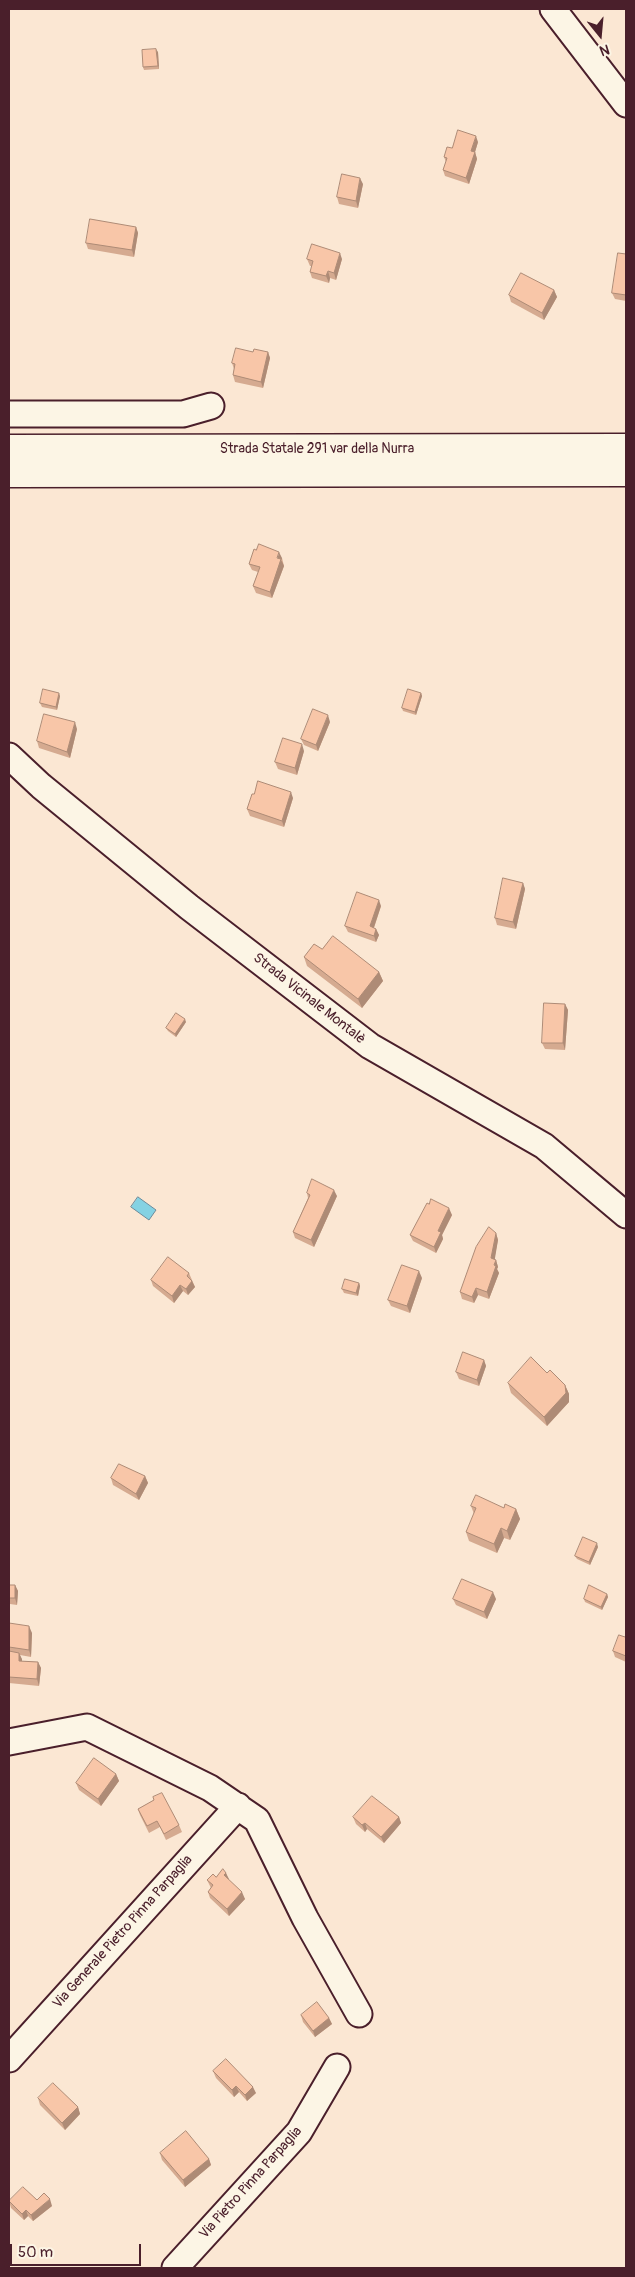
<!DOCTYPE html>
<meta charset="utf-8">
<style>
body{margin:0}
#map{position:relative;width:635px;height:2277px;overflow:hidden;background:#fbe7d3;font-family:Pangolin,sans-serif}
canvas{display:block}
.frame{position:absolute;inset:0;border:10px solid #4a1f2b;pointer-events:none}
.north{position:absolute;left:575px;top:10px;width:50px;height:50px;-webkit-text-stroke:4px #fcf5e5;paint-order:stroke;rotate:163deg;font-size:14px;font-weight:700;line-height:20px;text-align:center;color:#4a1f2b}
.north::after{content:'';display:block;margin:auto;width:18px;height:22px;background:#4a1f2b;clip-path:polygon(50% 0,100% 100%,50% 72%,0 100%)}
.scale{position:absolute;left:10px;top:2244px;width:131px;height:22px;box-sizing:border-box;border:2px solid #4a1f2b;border-top:0;padding-left:6px;font-size:15px;line-height:18px;white-space:nowrap;color:#4a1f2b;-webkit-text-stroke:4px #fcf5e5;paint-order:stroke}
</style>
<div id="map">
<canvas width="635" height="2277"></canvas>
<div class="frame"></div>
<div class="north">N</div>
<div class="scale">50 m</div>
</div>
<script>
const g = document.querySelector('canvas').getContext('2d');
g.lineJoin = 'round';
function fillPath(path, color) { g.fillStyle = color; g.fill(path, 'evenodd'); }
function stroke(path, color, width, dash) { g.strokeStyle = color; g.lineWidth = width; g.lineCap = dash ? 'butt' : 'round'; g.setLineDash(dash || []); g.stroke(path); }
function write(font, color, halo, rows, align = 'center') {
  g.font = font + ' Pangolin,sans-serif'; g.lineWidth = 4; g.setLineDash([]); g.textBaseline = 'middle'; g.strokeStyle = halo; g.fillStyle = color; for (const [text, x, y, turn = 0] of rows) {
    g.save(); g.translate(x, y); g.rotate((+turn || 0) * Math.PI / 180); g.textAlign = isNaN(turn) ? turn : align; if (halo) g.strokeText(text, 0, 0); g.fillText(text, 0, 0); g.restore();
  }
}
const water = new Path2D(`
 M138,1197l18,13 -7,10 -18,-13z`);
fillPath(water, '#84d2e3');
stroke(water, '#6d8a99', 1);
const minor = new Path2D(`
 M553,9l73,95
 M9,414h174l28,-8
 M9,756l32,30 148,121 181,139 174,100 82,69
 M9,1742l78,-15 123,61 47,32 48,98 54,96
 M9,2059l229,-253
 M175,2268l124,-136 38,-65`);
const highway = new Path2D(`
 M9,449l617,-1
 M9,473l617,-1`);
stroke(minor, '#4a1f2b', 29);
stroke(highway, '#4a1f2b', 31);
stroke(minor, '#fcf5e5', 25);
stroke(highway, '#fcf5e5', 28);
fillPath(new Path2D(`
 M158,52l1,17 -15,1 -1,-3z
 M478,142l-3,10 2,7 -8,25 -24,-8 -2,-6 3,-8 -2,-5 8,-9z
 M363,184l-5,24 -19,-4 -2,-7z
 M136,227l2,6 -4,24 -46,-8 -2,-6z
 M626,254v47l-11,-2 -3,-6z
 M307,259h35l-6,21 -6,-2 -1,5 -17,-5 -2,-6 2,-6h-2z
 M554,290l3,7 -13,23 -33,-18 -2,-7z
 M253,352h15l2,6 -7,30 -28,-6 -2,-7 1,-6 -2,-6z
 M282,558l2,8 -12,32 -16,-5 -3,-7 5,-14 -6,-2 -3,-6z
 M421,693l1,3 -6,19 -13,-4 -1,-3z
 M60,696l-3,14 -15,-3 -2,-4z
 M330,722l-12,29 -14,-6 -3,-6z
 M77,729l-7,29 -31,-10 -2,-7z
 M304,751l-7,24 -19,-6 -3,-7z
 M254,794l39,4 -9,29 -34,-11 -3,-7z
 M523,883l2,6 -9,40 -19,-4 -2,-7z
 M381,906l-7,22 2,1 3,6 -3,7 -28,-10 -3,-6z
 M322,949l57,23 4,9 -21,27 -55,-42 -3,-9z
 M565,1004l3,6 -3,40 -20,-1 -3,-6z
 M186,1022l-10,15 -8,-6 -2,-3z
 M307,1193l30,3 -23,51 -19,-9 -2,-6 15,-34z
 M429,1204l23,11 -10,20 1,4 -7,14 -23,-12 -3,-6z
 M496,1233l2,7 -4,20h2l2,7 -1,2 2,4 -10,26 -11,-4 -4,8 -12,-4 -2,-7z
 M189,1273l6,14 -7,8 -5,-4 -9,12 -21,-17 -2,-6z
 M422,1278l-12,35 -19,-7 -3,-6z
 M359,1283l1,3 -2,10 -14,-3 -2,-4z
 M484,1360l2,6 -7,20 -20,-7 -3,-7z
 M508,1383l57,2 4,9v8l-22,24 -36,-33z
 M145,1476l3,7 -9,17 -26,-15 -2,-7z
 M471,1506l45,3 4,10 -10,21 -6,-2 -7,15 -28,-12 -3,-9 8,-18z
 M598,1547l-8,18 -13,-6 -2,-3z
 M9,1585h6l3,6 -1,14 -7,-1v7h-1z
 M607,1594l1,3 -6,13 -17,-8 -1,-3z
 M453,1599h43l-9,20 -31,-14z
 M9,1623l23,10 -1,24 -11,-2 2,6 16,1 3,6 -2,18 -30,-3v-32h1l-1,-2z
 M626,1635v27l-11,-5 -2,-6 12,-14z
 M116,1774l3,7 -18,25 -22,-16 -3,-7z
 M154,1800l25,25 3,7 -16,8 -6,-13 -11,6 -9,-18 -2,-6z
 M353,1817h46l2,6 -17,20 -17,-14 -2,3 -9,-8z
 M226,1873l2,7 17,19 -16,17 -19,-18 -2,-6 3,-4 -4,-8z
 M301,2015l28,3 3,6 -17,13 -12,-15z
 M213,2071l43,22 -9,8 -8,-9 -5,5 -18,-19z
 M38,2098l40,9 2,7 -15,16 -25,-25z
 M160,2153l49,6 2,6 -26,22 -23,-27z
 M37,2200l15,6 -19,15 -5,-5 -4,4 -13,-12 -2,-7z`), '#d5aa90');
fillPath(new Path2D(`
 M156,49l2,3 1,17 -1,-3z
 M476,136l2,6 -3,10 2,7 -8,25 -3,-6 5,-27z
 M360,178l3,6 -5,24 -2,-7z
 M136,227l2,6 -4,24 -2,-7z
 M340,253l2,6 -6,21 -2,-7z
 M328,271l2,7 -1,5 -3,-7z
 M554,290l3,7 -13,23 -2,-7z
 M268,352l2,6 -7,30 -2,-6z
 M279,552l3,6 -1,4v-3l3,7 -12,32 -2,-6z
 M59,693l1,3 -3,14 -1,-3z
 M421,693l1,3 -6,19 -1,-3z
 M328,715l2,7 -12,29 -2,-6z
 M75,722l2,7 -7,29 -3,-6z
 M302,744l2,7 -7,24 -2,-7z
 M291,792l2,6 -9,29 -2,-6z
 M523,883l2,6 -9,40 -3,-7z
 M379,900l2,6 -9,27 -2,-7z
 M376,929l3,6 -3,7 -2,-6z
 M379,972l4,9 -21,27 -4,-9z
 M565,1004l3,6 -3,40 -2,-7z
 M185,1019l1,3 -10,15 -1,-3z
 M334,1190l3,6 -23,51 -3,-7z
 M449,1208l3,7 -10,20 1,4 -7,14 -2,-6 4,-16z
 M496,1233l2,7 -4,24 -3,-6z
 M496,1260l2,7 -1,2 2,4 -10,26 -2,-7z
 M419,1271l3,7 -12,35 -3,-7z
 M192,1281l3,6 -7,8 -2,-6z
 M359,1283l1,3 -2,10 -2,-3z
 M180,1285l3,6 -9,12 -2,-7z
 M476,1288l2,7 -4,8 -2,-6z
 M484,1360l2,6 -7,20 -2,-6z
 M565,1385l4,9v8l-22,24 -3,-9z
 M145,1476l3,7 -9,17 -3,-6z
 M516,1509l4,10 -10,21 -3,-9z
 M501,1528l3,10 -7,15 -3,-9z
 M597,1543l1,4 -8,18 -1,-3z
 M15,1585l3,6 -1,14 -2,-7z
 M493,1592l3,7 -9,20 -3,-7z
 M607,1594l1,3 -6,13 -1,-3z
 M9,1600l1,4v7l-1,-3z
 M29,1626l3,7 -1,24 -2,-7z
 M19,1653l3,6v8l-3,-6z
 M38,1662l3,6 -2,18 -2,-7z
 M116,1774l3,7 -18,25 -3,-7z
 M399,1817l2,6 -17,20 -3,-6z
 M365,1823l2,6 -2,3 -3,-7z
 M226,1873l3,6 -3,3 -2,-7z
 M242,1892l3,7 -16,17 -2,-7z
 M329,2018l3,6 -17,13 -2,-6z
 M236,2086l3,6 -5,5 -2,-7z
 M253,2087l3,6 -9,8 -2,-6z
 M78,2107l2,7 -15,16 -3,-7z
 M209,2159l2,6 -26,22 -2,-7z
 M50,2199l2,7 -19,15 -2,-6z
 M26,2210l2,6 -4,4 -2,-6z`), '#ae8b76');
const building = new Path2D(`
 M156,49l2,17 -15,1 -1,-17z
 M458,130l18,6 -5,15 4,1 -9,26 -23,-8 4,-12 -3,-1 3,-10 5,1z
 M342,174l18,4 -4,23 -19,-4z
 M90,219l46,8 -4,23 -46,-7z
 M312,244l28,9 -6,20 -6,-2 -2,5 -16,-4 3,-11 -6,-2z
 M618,253l8,1v41l-14,-2z
 M521,273l33,17 -12,23 -33,-18z
 M236,348l17,4 1,-3 14,3 -7,30 -28,-7 2,-11 -3,-1z
 M259,544l20,8 -2,6 4,1 -11,33 -17,-6 7,-19 -11,-3 5,-15 2,1z
 M43,689l16,4 -3,14 -16,-4z
 M408,689l13,4 -6,19 -13,-4z
 M313,709l15,6 -12,30 -15,-6z
 M44,714l31,8 -8,30 -30,-11z
 M283,738l19,6 -7,24 -20,-6z
 M258,781l33,11 -9,29 -35,-12 5,-15h2z
 M503,878l20,5 -10,39 -18,-4z
 M357,892l22,8 -9,26 6,3 -2,7 -29,-10z
 M333,936l46,36 -21,27 -54,-42 10,-13 8,5z
 M544,1003l21,1 -2,39h-21z
 M176,1013l9,6 -10,15 -9,-6z
 M312,1179l22,11 -23,50 -18,-8 17,-37 -3,-2z
 M431,1199l18,9 -11,23 3,1 -7,15 -24,-12 17,-32 2,1z
 M489,1227l7,6 -5,25 5,2 -2,5 2,1 -9,26 -11,-4 -4,9 -12,-5 16,-45z
 M168,1257l21,16 -2,3 5,5 -6,8 -6,-4 -8,11 -21,-16z
 M402,1265l17,6 -12,35 -19,-6z
 M345,1279l14,4 -3,10 -14,-4z
 M463,1352l21,8 -7,20 -21,-8z
 M531,1357l16,16 3,-3 15,15 1,8 -22,24 -36,-34z
 M119,1464l26,12 -9,18 -25,-16z
 M476,1495l28,13 1,-4 11,5 -9,22 -6,-3 -7,16 -28,-12 10,-24 -5,-2z
 M583,1537l14,6 -8,19 -14,-6z
 M462,1579l31,13 -9,20 -31,-13z
 M9,1585h6v13h-6z
 M589,1585l18,9 -6,13 -17,-8z
 M9,1623l20,3v24l-20,-3z
 M619,1635l6,2 1,-2v21l-13,-5z
 M9,1651l10,2v8l19,1 -1,17 -28,-2z
 M94,1758l22,16 -18,25 -22,-16z
 M162,1793l17,32 -15,9 -7,-13 -10,5 -9,-17 16,-9 -1,-3z
 M372,1796l27,21 -18,20 -16,-14 -3,2 -9,-8z
 M223,1869l3,4 -2,2 18,17 -15,17 -19,-17 5,-7 -6,-5 6,-6 3,3z
 M317,2002l12,16 -16,13 -12,-16z
 M226,2059l27,28 -8,8 -9,-9 -4,4 -19,-19z
 M53,2083l25,24 -16,16 -24,-25z
 M186,2131l23,28 -26,21 -23,-27z
 M23,2187l14,13 7,-7 6,6 -19,16 -5,-5 -4,4 -13,-13z`);
fillPath(building, '#f8c6a8');
stroke(building, '#ae8b76', 1);
write('14px', '#4a1f2b', '#fcf5e5', [
 ["Strada Statale 291 var della Nurra",317,449],
 ["Strada Vicinale Montalè",309,999,38],
 ["Via Generale Pietro Pinna Parpaglia",123,1932,-48],
 ["Via Pietro Pinna Parpaglia",251,2183,-48]
]);
</script>
